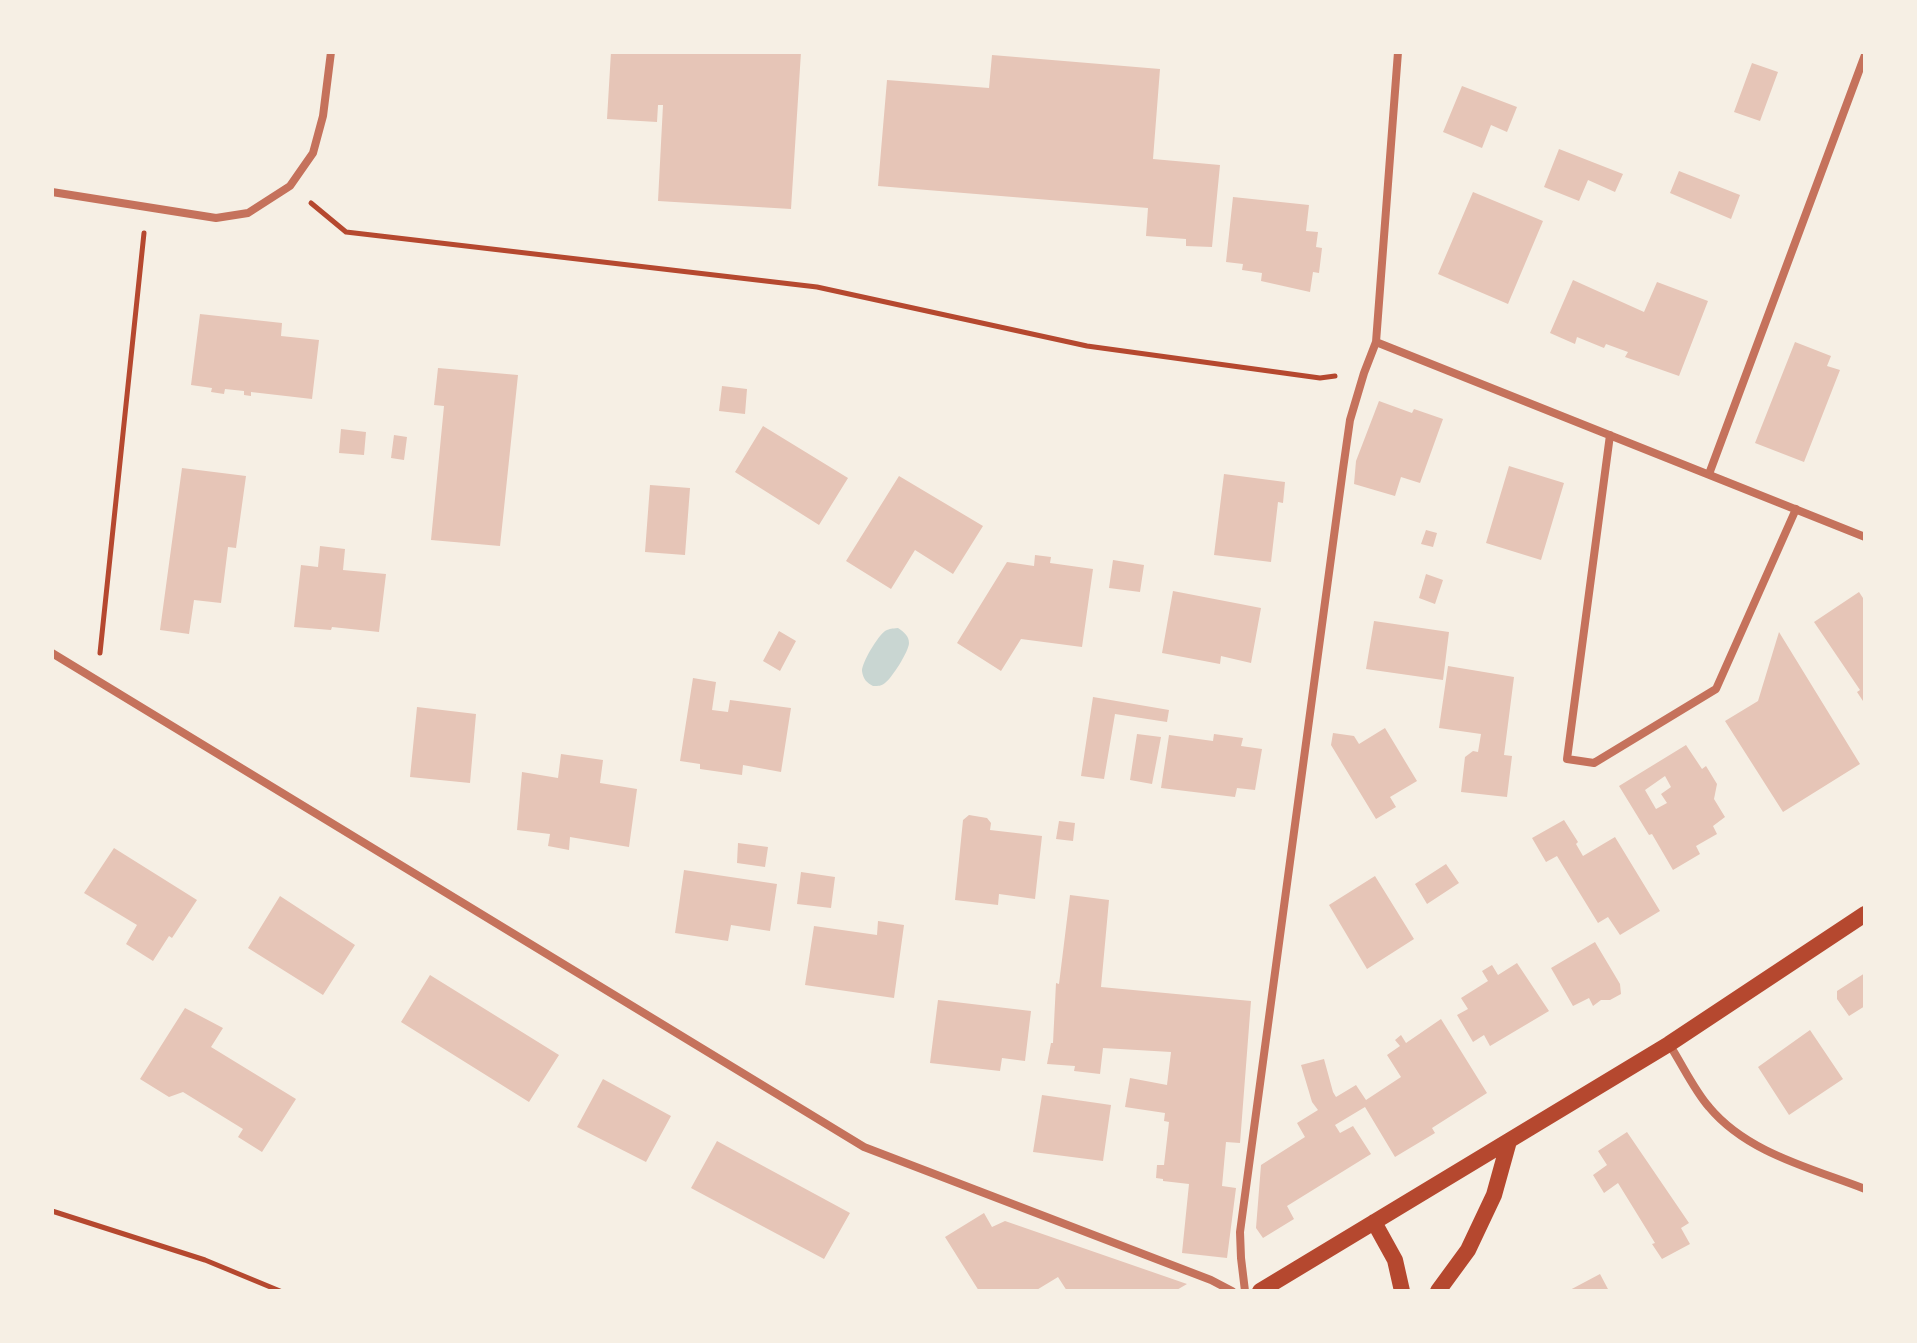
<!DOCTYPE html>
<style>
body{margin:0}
#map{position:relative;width:1917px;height:1343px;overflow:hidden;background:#f6efe4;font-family:Commissioner,sans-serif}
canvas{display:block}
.frame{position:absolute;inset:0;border:54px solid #f6efe4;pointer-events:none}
</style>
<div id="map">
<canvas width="1917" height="1343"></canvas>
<div class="frame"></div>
</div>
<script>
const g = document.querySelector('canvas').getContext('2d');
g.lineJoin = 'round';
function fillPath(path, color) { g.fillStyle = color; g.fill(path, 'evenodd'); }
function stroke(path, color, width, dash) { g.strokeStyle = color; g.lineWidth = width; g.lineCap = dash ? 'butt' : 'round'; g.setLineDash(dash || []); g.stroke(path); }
fillPath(new Path2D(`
 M898,628c6,4 11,8 11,15 0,8 -17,35 -24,40 -4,3 -6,3 -12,3 -6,-3 -10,-7 -11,-15 0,-9 16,-35 23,-40 6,-3 6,-2 13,-3z`), '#c9d6d2');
fillPath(new Path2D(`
 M611,52h190l-10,157 -133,-8 5,-96h-5l-1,17 -50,-3z
 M992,55l168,14 -7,90 67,6 -8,82 -26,-1v-7l-40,-3 2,-28 -270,-22 9,-106 102,8z
 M1752,63l26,9 -18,49 -26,-9z
 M1462,86l55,21 -10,25 -16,-7 -9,23 -39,-16z
 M1559,149l64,25 -8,18 -27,-12 -9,21 -35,-14z
 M1679,171l61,24 -9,24 -61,-26z
 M1473,192l70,29 -35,83 -70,-30z
 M1233,197l76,8 -3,26 12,1 -2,15 6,1 -3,25 -6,-1 -3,20 -49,-11 1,-8 -20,-3 1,-6 -17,-2z
 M1573,280l71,32 13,-30 51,19 -29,75 -54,-19 3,-5 -22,-8 -2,4 -27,-11 -2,7 -25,-11z
 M200,314l82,9 -1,13 38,4 -7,59 -61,-7v4l-7,-1v-4l-19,-2 -1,5 -13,-2 1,-4 -21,-3z
 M1795,342l36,14 -4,10 13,4 -36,92 -49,-19z
 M438,368l80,7 -18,171 -69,-6 13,-134 -10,-1z
 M722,386l25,3 -2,25 -26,-3z
 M1379,401l33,12 2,-4 29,10 -23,64 -19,-6 -6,19 -41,-12 2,-23z
 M763,426l85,52 -29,47 -84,-53z
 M341,429l25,3 -2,23 -25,-2z
 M394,435l13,2 -3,23 -13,-2z
 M1509,466l55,17 -23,77 -55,-17z
 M182,468l64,8 -10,72 -8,-1 -7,56 -27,-3 -5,34 -29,-4z
 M1224,474l61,8 -2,21 -5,-1 -7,60 -57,-7z
 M899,476l84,50 -30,48 -38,-24 -24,39 -45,-28z
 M650,485l40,3 -5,67 -40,-3z
 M1426,530l11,3 -4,14 -12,-3z
 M320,546l25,3 -2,21 43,4 -7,58 -47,-5 -1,3 -37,-3 7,-62 17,2z
 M1035,555l16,2 -1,6 43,6 -11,78 -61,-8 -20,32 -44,-28 50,-81 27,4z
 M1113,560l31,5 -4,27 -31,-4z
 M1426,574l17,6 -8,24 -16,-6z
 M1173,591l88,17 -10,55 -30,-7 -1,8 -58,-11z
 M1859,592l6,9v103l-8,-12 3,-2 -46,-68z
 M1374,621l75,11 -6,48 -77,-11z
 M779,631l17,10 -16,30 -17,-10z
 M1779,632l81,132 -77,48 -58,-91 33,-20z
 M1448,666l66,11 -10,78 8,1 -5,41 -46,-5 4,-35 8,-6 5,1 3,-18 -42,-6z
 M693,678l23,4 -4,28 16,2 2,-12 61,8 -10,64 -38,-7 -1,10 -42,-6v-5l-20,-3z
 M1093,697l76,13 -2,12 -52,-8 -11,65 -23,-3z
 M417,707l59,7 -6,69 -60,-6z
 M1385,728l32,53 -27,16 6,10 -20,12 -45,-74 2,-12 21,3 5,8z
 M1137,734l24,3 -9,47 -22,-4z
 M1214,734l29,4 -2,8 21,3 -7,41 -18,-2 -2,9 -74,-9 8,-53 44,6z
 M1686,745l16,24 4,-3 11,18 -3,15 11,18 -12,9 4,8 -21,12 4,8 -27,16 -21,-36 -3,1 -30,-49zM1665,776l6,11 -10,7 6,9 -11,6 -11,-19z
 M561,754l42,6 -3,23 37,6 -8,58 -59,-10 -1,13 -21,-4 2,-12 -33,-4 5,-58 36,6z
 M969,815l18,3 4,5 -1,7 52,6 -7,63 -36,-5 -1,11 -43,-5 8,-80z
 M1564,820l14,22 -2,2 7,12 32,-19 45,74 -40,24 -12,-18 -10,6 -41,-67 -11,6 -14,-24z
 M1059,821l16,2 -2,18 -17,-2z
 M738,843l30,4 -3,20 -28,-4z
 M114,848l83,52 -25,38 -3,-2 -16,25 -27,-17 11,-19 -53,-32z
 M1446,864l13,19 -32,21 -12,-20z
 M684,870l93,14 -7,47 -39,-6 -3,16 -53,-8z
 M801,872l34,5 -4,31 -34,-4z
 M1375,876l39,63 -47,30 -38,-64z
 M1070,895l39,5 -8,87 150,14 -11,142 -14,-1 -4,44 14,2 -9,70 -45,-5 7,-69 -26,-3v-2l-7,-1 1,-13h7l5,-43 -5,-1 1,-8 -40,-6 5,-29 37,7 4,-33 -68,-4 -3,26 -26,-3 1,-5 -28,-2 4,-21h2l3,-60 3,1z
 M280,896l75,49 -32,50 -75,-47z
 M878,921l26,4 -10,73 -89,-13 9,-59 63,9z
 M1595,942l25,42 1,10 -11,6h-9l-8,6 -4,-8 -16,8 -22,-38z
 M1517,963l32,48 -59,35 -6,-11 -11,7 -16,-27 11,-6 -7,-11 27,-17 -6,-10 10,-6 6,10z
 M1865,973v33l-16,10 -12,-17v-8z
 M430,975l129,80 -30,47 -128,-80z
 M938,1000l93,11 -6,50 -23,-3 -2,13 -70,-8z
 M185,1008l38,20 -12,19 85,52 -34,53 -24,-15 5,-8 -60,-37 -14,5 -29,-18z
 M1441,1019l46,74 -55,35 3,5 -40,24 -30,-50 -30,18 5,8 13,-7 18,28 -84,52 7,13 -31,19 -7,-10 5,-63 44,-28 -8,-14 21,-13 -6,-8 -11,-37 23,-6 9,33 3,5 20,-12 10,15 35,-23 -14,-22 13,-9 -5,-6 6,-5 5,8z
 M1810,1030l33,49 -54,36 -31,-48z
 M603,1079l68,37 -25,46 -69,-35z
 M1042,1095l69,10 -8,56 -70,-9z
 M1627,1132l62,91 -8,5 9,16 -28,15 -10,-15 3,-1 -37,-60 -14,10 -11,-18 14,-10 -9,-14z
 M717,1141l133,72 -26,46 -133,-71z
 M984,1213l8,14 13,-6 182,63 -12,7h-108l-9,-14 -23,14h-56l-34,-54z
 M1600,1274l9,17h-41z`), '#e6c5b7');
stroke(new Path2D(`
 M311,203l35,29 471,55 270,59 233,32 15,-2
 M100,653l44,-420
 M52,1211l153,49 75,31`), '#b5482f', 5);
stroke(new Path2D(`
 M52,192l164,26 32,-5 42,-27 23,-33 10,-37 8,-64
 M1376,342l489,195
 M1610,435l-43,324 27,4 122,-74 80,-180
 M1709,474l156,-419
 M52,653l812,494 347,133 21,11
 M1669,1044c13,20 25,46 40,63 38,46 102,61 156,82
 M1245,1291l-4,-33 -1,-26 103,-763 7,-49 14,-47 12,-31 22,-290`), '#c5725c', 8);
stroke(new Path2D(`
 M1374,1222l21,38 7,31
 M1260,1291l409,-247 196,-130
 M1438,1291l30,-41 26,-55 15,-54`), '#b5482f', 16);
</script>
